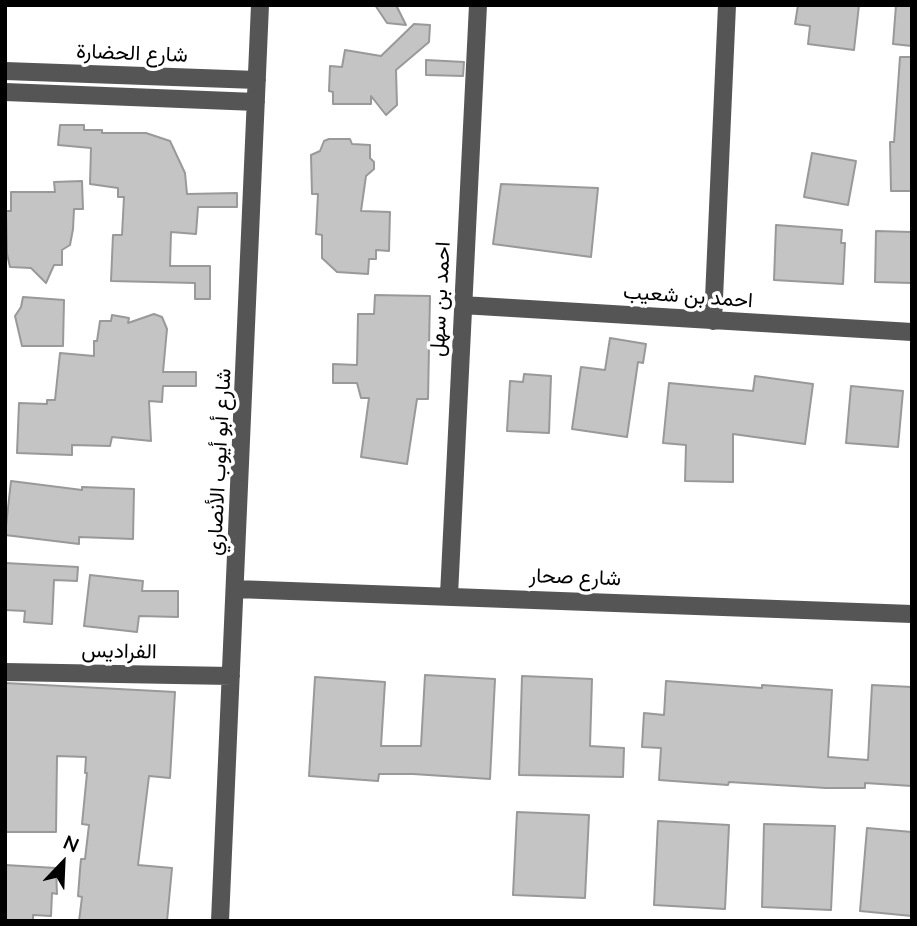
<!DOCTYPE html>
<meta charset="utf-8">
<style>
body{margin:0}
#map{position:relative;width:917px;height:926px;overflow:hidden;background:#fff;font-family:Lato,sans-serif}
canvas{display:block}
.frame{position:absolute;inset:0;border:7px solid #000;pointer-events:none}
.north{position:absolute;left:28px;top:828px;width:70px;height:70px;-webkit-text-stroke:5px #fff;paint-order:stroke;rotate:23deg;font-size:19px;font-weight:700;line-height:28px;text-align:center;color:#000}
.north::after{content:'';display:block;margin:auto;width:24px;height:32px;background:#000;clip-path:polygon(50% 0,100% 100%,50% 72%,0 100%)}
</style>
<div id="map">
<canvas width="917" height="926"></canvas>
<div class="frame"></div>
<div class="north">N</div>
</div>
<script>
const g = document.querySelector('canvas').getContext('2d');
g.lineJoin = 'round';
function fillPath(path, color) { g.fillStyle = color; g.fill(path, 'evenodd'); }
function stroke(path, color, width, dash) { g.strokeStyle = color; g.lineWidth = width; g.lineCap = dash ? 'butt' : 'round'; g.setLineDash(dash || []); g.stroke(path); }
function write(font, color, halo, rows, align = 'center') {
  g.font = font + ' Lato,Vazirmatn,sans-serif'; g.lineWidth = 7; g.setLineDash([]); g.textBaseline = 'middle'; g.strokeStyle = halo; g.fillStyle = color; for (const [text, x, y, turn = 0] of rows) {
    g.save(); g.translate(x, y); g.rotate((+turn || 0) * Math.PI / 180); g.textAlign = isNaN(turn) ? turn : align; if (halo) g.strokeText(text, 0, 0); g.fillText(text, 0, 0); g.restore();
  }
}
const building = new Path2D(`
 M375,5h21l10,20 -19,-2z
 M798,5h61l-5,45 -46,-6 2,-18 -15,-2z
 M896,5h16v41l-19,-2z
 M414,24l16,1 -1,17 -33,28 1,35 -11,10 -15,-19v8h-38v-12l-4,-1 1,-25 12,1 3,-17 36,6z
 M900,57h12v134h-21l-1,-49h4z
 M426,60l38,2 -1,14 -37,-1z
 M60,125h24v5h18v3h44l24,8 15,32 2,21 50,-1v14h-39l-2,27 -25,-2 -1,34h40v33h-15v-16l-84,-2 2,-46h9l2,-38h-6v-9l-28,-4 1,-36 -33,-3z
 M329,139h21l2,5 18,1v13l4,4v7l-8,7 -5,35 29,1 -1,39 -13,-1v9h-7l-1,15 -31,-2 -15,-14v-23l-6,-1 2,-40h-6l-1,-39 9,-4 4,-10z
 M812,153l44,8 -8,44 -44,-8z
 M82,181l1,28h-9l-1,20 -3,16 -8,5v15h-8l-8,18 -15,-15 -21,-1 -3,-13 -1,-43h5v-19h44l-1,-10z
 M501,184l97,4 -7,69 -98,-13z
 M776,225l66,5 -1,13h4l-2,41 -69,-4z
 M876,231l36,1v51l-37,-1z
 M375,295l55,1 -2,103h-11l-10,65 -46,-7 8,-59h-8l-4,-15h-24v-19l24,1 1,-51h16z
 M23,297l41,3 -1,46h-41l-7,-30 6,-9z
 M154,314l8,3 5,12 -4,43h33v14h-33l-1,16 -13,-1 2,40 -39,-4 -2,9 -38,-1v10l-55,-2 2,-50 28,1v-4h8l5,-47 34,3v-15h3l3,-20h11l1,-6 17,3 -1,5z
 M610,338l36,6 -3,19 -5,-1 -11,75 -55,-8 9,-62 24,3z
 M524,374l27,2 -2,57 -42,-2 3,-50 13,1z
 M755,376l58,8 -8,60 -72,-10v48l-48,-1 1,-36 -23,-2 6,-60 84,8z
 M851,386l52,5 -5,56 -52,-4z
 M11,481l71,9v-3l52,2 -1,50 -54,-2v7l-74,-9z
 M5,563l73,4 -1,14 -23,-1 -2,44 -28,-2 1,-11 -20,-1z
 M90,575l53,6 -1,10h36v26l-39,-1 -2,16 -53,-6z
 M425,675l70,4 -5,100 -77,-5h-34l-1,7 -69,-5 6,-99 70,5 -4,64h40z
 M522,676l70,3 -2,67 34,2 -1,29 -104,-2z
 M666,681l96,7v-3l70,5 -4,67 40,3 4,-75 40,2v99l-47,-3v5h-39l-97,-6 -1,3 -69,-5 2,-32 -19,-1 2,-34 20,2z
 M5,683l170,9 -5,86 -21,-2 -11,89 34,3 -5,53h-88l3,-24 -4,-1 2,-26 1,-11h4l4,-34 -7,-1 5,-51h-2l1,-16 -29,-1 -1,76h-51z
 M517,812l72,3 -4,83 -72,-3z
 M658,821l71,4 -4,84 -71,-4z
 M764,824l71,2 -4,84 -69,-3z
 M867,828l45,4v84l-52,-5z
 M5,865l51,3 1,26 -5,-1 -1,23 -18,-1v6h-28z`);
fillPath(building, '#c4c4c4');
stroke(building, '#999', 2);
stroke(new Path2D(`
 M5,71l252,9
 M5,92l251,10
 M462,305l450,27
 M713,321l14,-316
 M236,589l676,25
 M449,595l29,-590
 M5,672l226,4
 M220,921l40,-916`), '#555', 18);
write('21px', '#000', '#fff', [
 ["شارع الحضارة",132,53,2],
 ["احمد بن شعيب",688,296,4],
 ["احمد بن سهل",440,299,-87],
 ["شارع أبو أيوب الأنصاري",219,462,-87],
 ["شارع صحار",575,577,2],
 ["الفراديس",119,651,1]
]);
</script>
